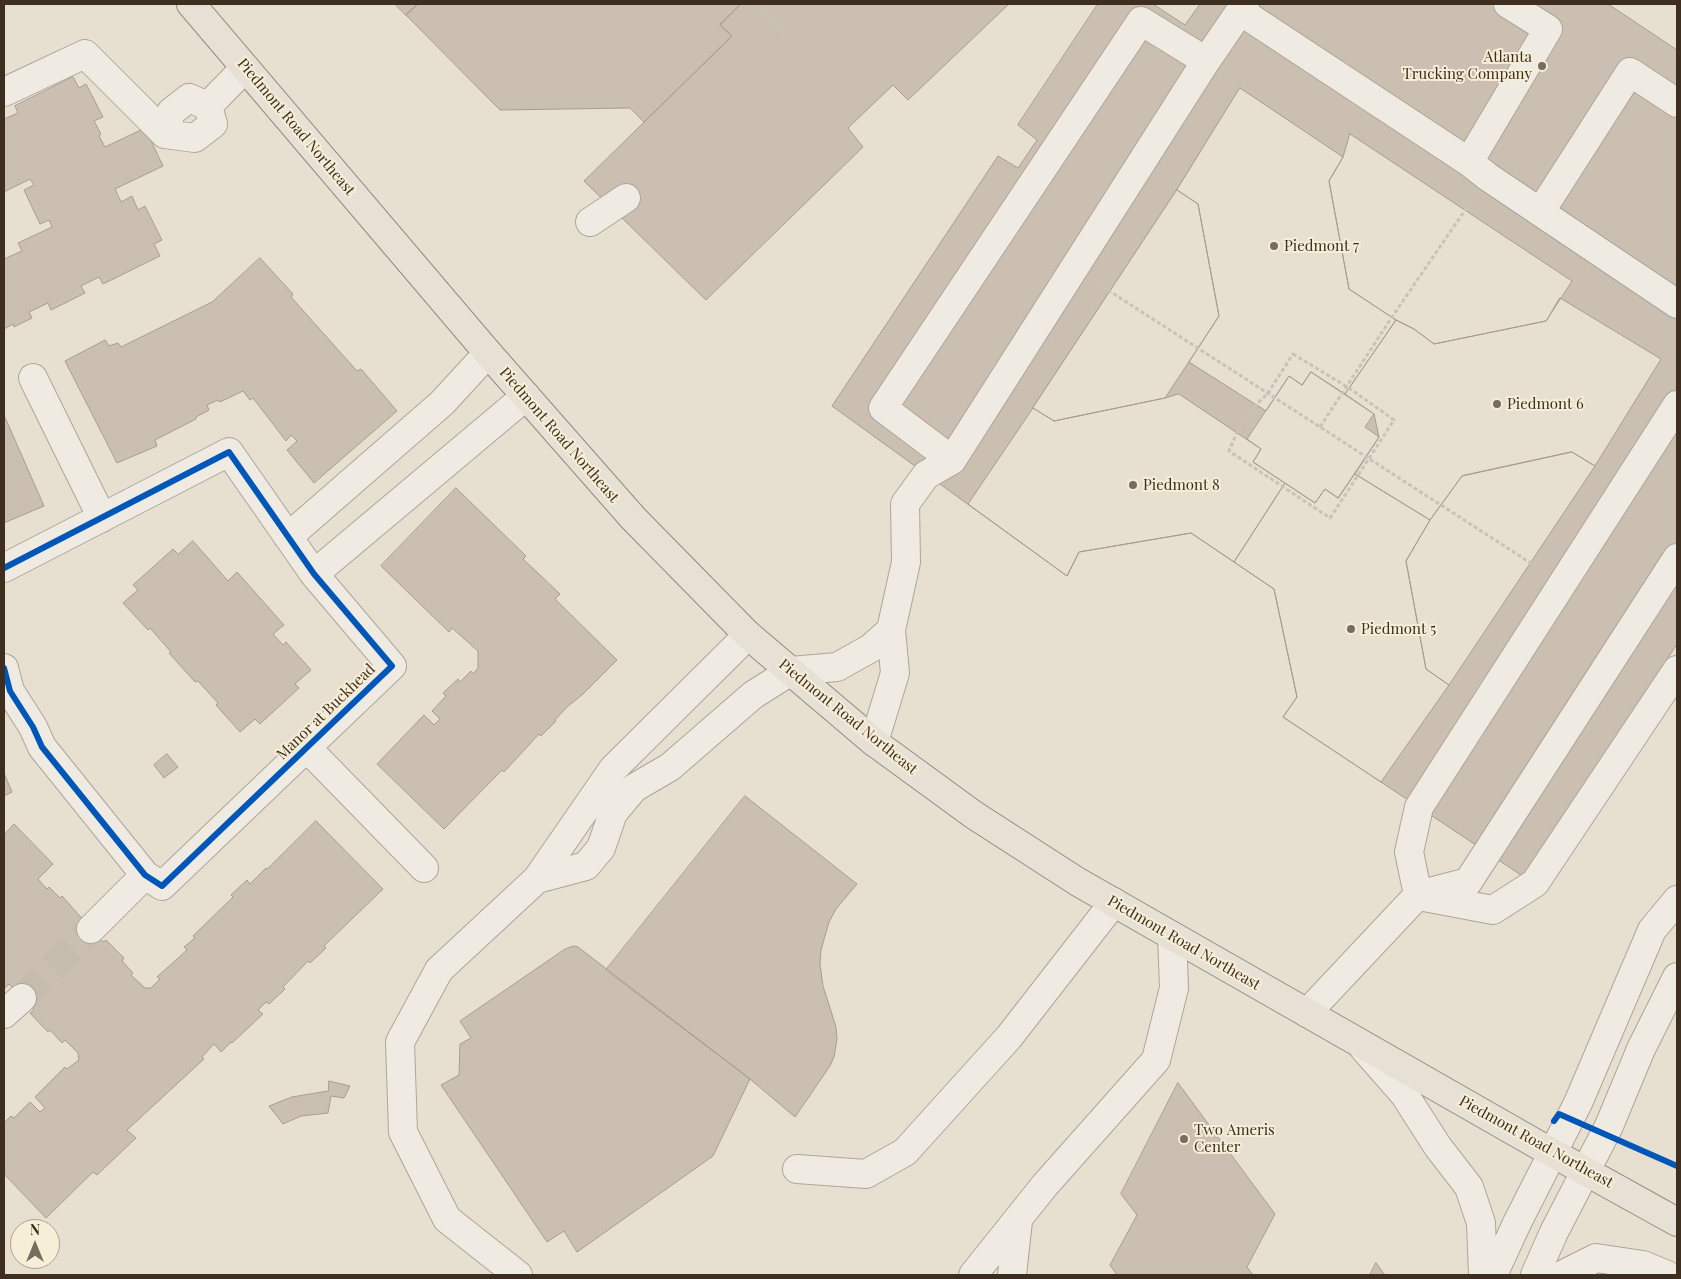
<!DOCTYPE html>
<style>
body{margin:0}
#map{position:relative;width:1681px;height:1279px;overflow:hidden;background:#e7e0d1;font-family:"Playfair Display",serif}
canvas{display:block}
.frame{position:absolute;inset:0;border:5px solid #3d2e20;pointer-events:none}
.north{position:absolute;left:10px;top:1219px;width:50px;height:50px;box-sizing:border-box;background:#f7eed8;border:1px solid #ada18e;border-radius:50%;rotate:0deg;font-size:14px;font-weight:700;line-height:20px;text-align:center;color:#3d2e20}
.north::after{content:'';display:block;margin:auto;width:18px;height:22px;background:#786c5e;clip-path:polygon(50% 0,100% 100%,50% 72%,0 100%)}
</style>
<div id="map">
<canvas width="1681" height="1279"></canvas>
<div class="frame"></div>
<div class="north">N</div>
</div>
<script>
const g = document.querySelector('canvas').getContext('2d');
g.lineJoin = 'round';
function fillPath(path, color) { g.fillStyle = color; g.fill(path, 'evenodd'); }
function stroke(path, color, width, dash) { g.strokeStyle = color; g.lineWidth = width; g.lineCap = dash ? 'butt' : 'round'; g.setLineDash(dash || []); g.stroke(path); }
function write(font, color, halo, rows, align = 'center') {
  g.font = font + ' "Playfair Display",serif'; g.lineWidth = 4; g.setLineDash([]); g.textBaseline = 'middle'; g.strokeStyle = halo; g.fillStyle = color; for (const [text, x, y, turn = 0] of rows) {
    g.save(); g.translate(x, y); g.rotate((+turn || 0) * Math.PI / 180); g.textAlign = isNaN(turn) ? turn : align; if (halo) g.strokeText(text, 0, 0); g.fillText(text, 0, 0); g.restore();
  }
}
const building = new Path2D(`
 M395,4h23l-12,11z
 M418,4h323l-21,21 12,11 -88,86 -14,-14 -130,2 -94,-95z
 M741,4h268l-101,96 -15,-15 -45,43 15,19 -157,153 -122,-119 148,-145 -12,-11z
 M1098,4h55l32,21 15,-21h408l69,46v594l-153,233 -241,-160 14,-20 -23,-108 -40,-27 -43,-29 -112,19 -12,24 -235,-170 166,-250 20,12 19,-28 -19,-15zM1350,134l222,147 -26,40 -112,23 -20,-15 -18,-9 -47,-31 -20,-108 14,-24zM1177,190l21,14 21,112 -54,82 -111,23 -21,-13zM1311,372l63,42 -9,13 14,10 -41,61 -13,-9 -10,14 -62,-41 8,-13 -14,-10 42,-63 13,9zM1572,452l23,14 -146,219 -23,-16 -20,-108 24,-41 32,-44z
 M73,77l6,11 7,-4 17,33 -9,4 7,13 -2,2 6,11 40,-19 18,38 -48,23 6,13 11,-6 6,14 7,-4 17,34 -8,4 6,12 -57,28 -4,-7 -18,9 4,7 -34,17 -3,-7 -19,9 3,6 -18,9 -1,-3 -9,5v-71v1l18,-8 -4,-8 34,-16 -3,-7 -9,4 -16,-34 10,-5 -4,-6 -26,13v-73l14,-6 -3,-7z
 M1240,88l103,69 -14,24 20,108 47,31 -51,74 -34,-22 -9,13 -13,-9 -23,35 -77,-49 30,-46 -21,-112 -21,-14z
 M260,258l33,36 -2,3 66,74 4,-2 36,42 -83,72 -27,-33 10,-9 -6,-6 -5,6 -33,-43 -3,2 -7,-9 -23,11 -2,-2 -11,5 2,5 -13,7v2l-41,21 2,6 -40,17 -52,-102 40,-21 4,6 9,-3 3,4 91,-45z
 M1560,298l101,61 -66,107 -23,-14 -110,24 -32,44 -75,-46 24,-37 -5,-23 -29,-20 51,-74 18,9 20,15 112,-23z
 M1179,394l82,55 -8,13 32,21 -51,79 -43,-29 -112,19 -12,24 -99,-72 65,-96 21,13 111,-23z
 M4,415l40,91 -40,17z
 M1355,474l75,46 -24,41 20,108 23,16 -68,97 -98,-65 14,-20 -23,-108 -40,-27 51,-79 30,20 10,-14 13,9z
 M456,488l70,68 -3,3 37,35 -5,5 62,61 -34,34 -16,13 -12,13 1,1 -15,15 -2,-2 -35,38 -2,-2 -58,59 -67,-65 47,-49 10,10 6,-6 -8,-8 14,-15 -3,-3 15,-14 2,3 11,-11 2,3 5,-6v-17l-26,-23 -3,4 -68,-66z
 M193,541l35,40 9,-9 47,53 -11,9 10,11 3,-3 25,28 -16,14 4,4 -39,36 -5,-5 -15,13 -24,-27 2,-2 -20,-22 -3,1 -26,-29 2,-1 -21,-24 -2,2 -25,-27 15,-13 -5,-5 40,-36 5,5z
 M167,754l11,13 -14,11 -10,-13z
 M4,773l8,19 -8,4z
 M745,796l112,88 -21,25 -7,13 -8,28 -1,14 3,22 13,41 1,12 -3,18 -4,9 -35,51 -45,-38 -144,-109z
 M316,821l67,68 -59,57 2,2 -16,15 -2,-2 -25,26 2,2 -16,15 -3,-2 -8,8 5,4 -31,29 -1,-1 -10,10 -7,-8 -12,13 2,2 -77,71 9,8 -39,37 -4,-3 -47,46 -42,-44v-51l7,-7 3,2 16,-16 10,10 5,-4 -10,-11 30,-30 2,2 12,-9 -1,-7 -13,-13 -3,3 -12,-13 -2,2 -18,-19 4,-3 -25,-26 -4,4 -1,-2v-151l10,-11 39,40 -15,15 9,10 2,-2 11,11 2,-2 41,46 3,-2 18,18 -2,3 11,12 -2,2 14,13h6l9,-9 -3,-2 30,-27 -3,-3 11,-9 -2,-2 40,-39 -2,-2 16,-15 3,4 16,-16 1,1z
 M574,946l4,1 172,132 -37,77 -136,96 -13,-21 -17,11 -106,-157 18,-10 1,-31 11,-6 -11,-17 105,-72z
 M329,1081l21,5 -6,12 -13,-2 -3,17 -27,3 -18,8 -14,-18 23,-9 36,-6z
 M1178,1083l97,131 -28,53 6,8h-136l-7,-10 27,-50 -16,-21z
 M1376,1263l9,12h-15z`);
fillPath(building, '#cbbfb2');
stroke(building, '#a89c90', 1);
stroke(new Path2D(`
 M22,998l69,-69`), '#c5bcae', 28, [28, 14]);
const minor = new Path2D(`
 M1508,4l40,25 -79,133 19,15 189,127
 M1240,11l229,151
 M1206,61l39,-57
 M4,92l81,-38 80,80 30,4 18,-14 -5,-18
 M165,134l6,-22 18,-14 19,8 37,-38
 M1541,211l89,-139 47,31
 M590,222l36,-24
 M33,378l69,140
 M288,537l154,-134 46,-50
 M4,568l225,-116 85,122 78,92 -230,220 -17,-11 -103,-128 -9,-20 -23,-36 -6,-23
 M314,574l212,-178
 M874,742l21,-69 -4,-43 15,-68 -1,-58 21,-29 26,-15 -69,-52 258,-387 65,40 -254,399
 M306,747l118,121
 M537,879l49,-13 15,-18 12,-35 21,-25 36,-21 83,-72 38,-24 46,-4 34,-19 20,-18
 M1418,895l-9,-43 10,-45 258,-402
 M1424,897l69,13 42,-27 142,-213
 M91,929l54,-54
 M1307,1013l111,-118 50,-13 209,-324
 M4,1014l18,-16
 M1362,1046l42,48 34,53 31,40 12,36 2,52
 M797,1169l69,5 39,-22 104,-115 105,-135
 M518,1275l-71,-56 -44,-87 -3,-90 39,-72 98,-91 76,-110 135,-134
 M973,1275l72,-90 111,-125 18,-72 -2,-52
 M1012,1275l6,-54
 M1493,1275l24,-52 61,-120 74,-173 25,-30
 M1535,1275l19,-43 55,-106 32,-77 36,-72
 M1562,1275l34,-17 47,7 24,10`);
const major = new Path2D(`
 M191,4l297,349 145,165 115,117 126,107 100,73 104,67 462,264 137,76`);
stroke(minor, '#ada599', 30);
stroke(major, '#928b80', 30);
stroke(new Path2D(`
 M754,4l32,32
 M1097,283l443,286
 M1293,354l56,34 45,32 -64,98 -101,-67 8,-19 19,-27 12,-12z
 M1320,427l72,-110 80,-117`), '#c8c2b9', 3, [4, 2.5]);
stroke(minor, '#efebe3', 28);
stroke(major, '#e6e1d4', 28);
stroke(new Path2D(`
 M4,568l225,-116 85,122 78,92 -230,220 -17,-11 -103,-128 -9,-20 -23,-36 -6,-23
 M1554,1121l5,-7 118,52`), '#0057b8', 6);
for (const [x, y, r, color] of [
 [1542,66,5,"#786c5e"],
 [1274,246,5,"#786c5e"],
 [1497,404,5,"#786c5e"],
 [1133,485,5,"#786c5e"],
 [1351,629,5,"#786c5e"],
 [1184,1139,5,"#786c5e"]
]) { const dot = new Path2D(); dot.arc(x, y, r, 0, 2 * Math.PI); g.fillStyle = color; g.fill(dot); stroke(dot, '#f7eed8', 2); }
write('15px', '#3d2e20', '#f7eed8', [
 ["Atlanta",1532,57,"right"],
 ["Trucking Company",1532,74,"right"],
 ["Piedmont 7",1284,246],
 ["Piedmont 6",1507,404],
 ["Piedmont 8",1143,485],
 ["Piedmont 5",1361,629],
 ["Two Ameris",1194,1130],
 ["Center",1194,1147]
], 'left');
write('15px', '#3d2e20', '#f7eed8', [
 ["Piedmont Road Northeast",296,127,50],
 ["Piedmont Road Northeast",559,435,49],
 ["Manor at Buckhead",326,712,-44],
 ["Piedmont Road Northeast",848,717,39],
 ["Piedmont Road Northeast",1184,943,30],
 ["Piedmont Road Northeast",1536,1142,29]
]);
</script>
